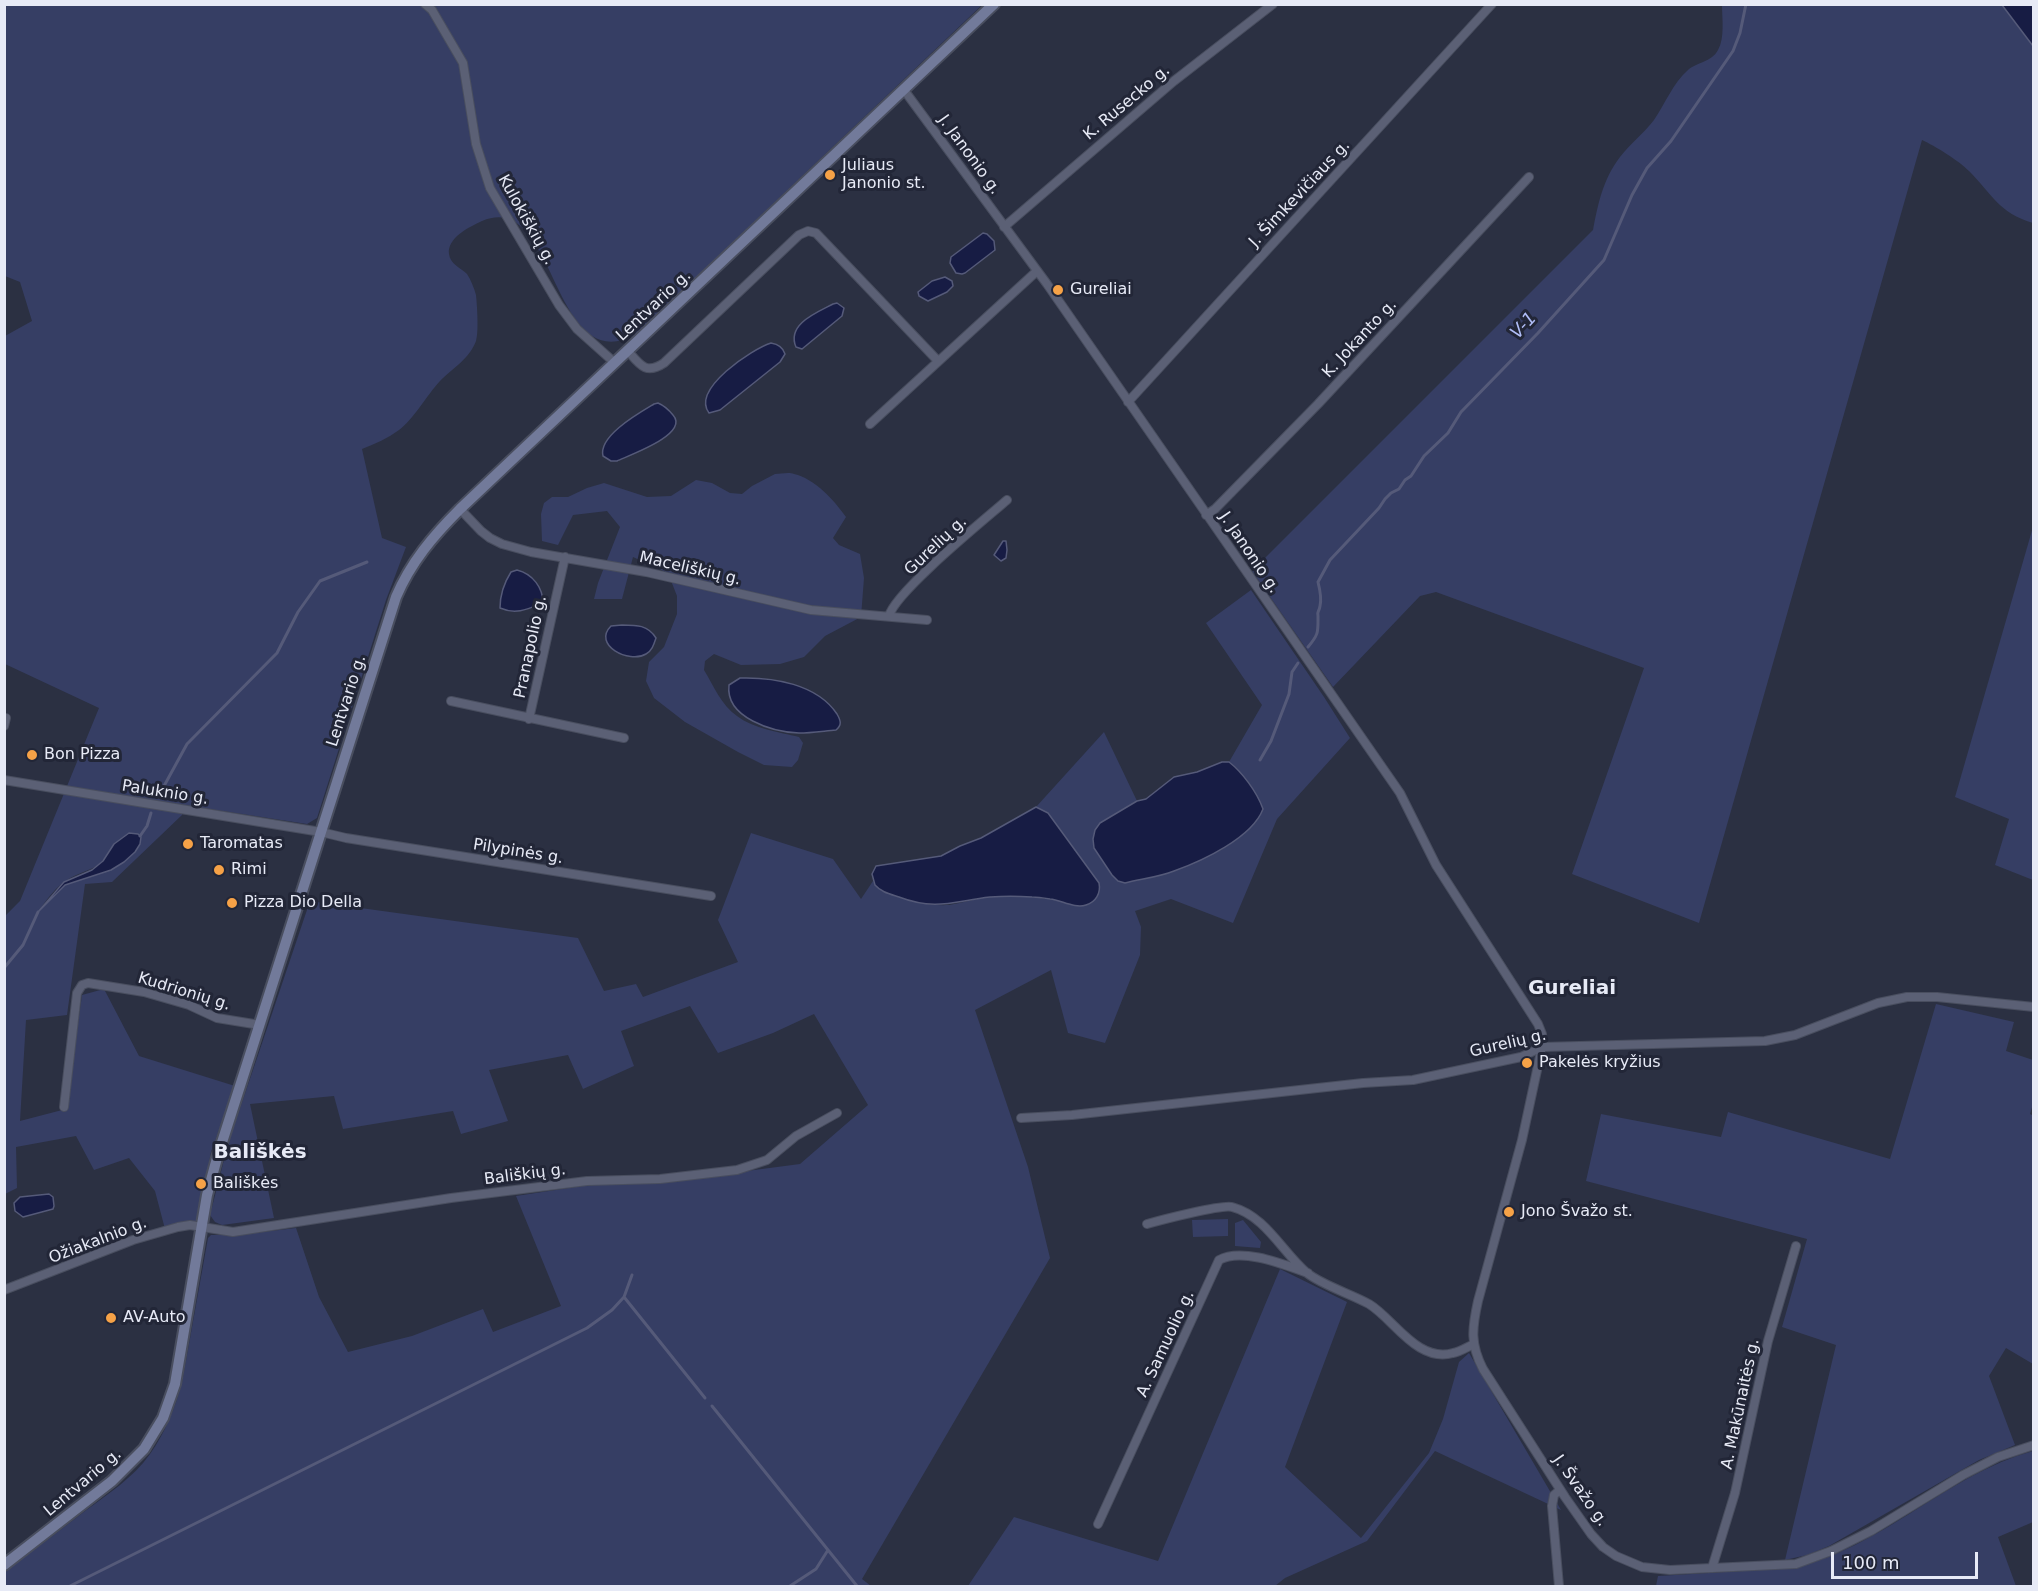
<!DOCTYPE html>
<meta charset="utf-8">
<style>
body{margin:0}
#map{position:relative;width:2038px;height:1591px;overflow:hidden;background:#2b3042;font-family:"DejaVu Sans",sans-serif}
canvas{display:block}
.frame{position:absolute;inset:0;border:6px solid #e7eaf6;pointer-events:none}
.scale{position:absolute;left:1831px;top:1552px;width:147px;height:27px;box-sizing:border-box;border:3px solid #e7eaf6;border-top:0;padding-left:8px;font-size:18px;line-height:21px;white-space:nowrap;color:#e7eaf6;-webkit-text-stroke:4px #222637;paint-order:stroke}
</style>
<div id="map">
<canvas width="2038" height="1591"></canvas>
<div class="frame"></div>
<div class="scale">100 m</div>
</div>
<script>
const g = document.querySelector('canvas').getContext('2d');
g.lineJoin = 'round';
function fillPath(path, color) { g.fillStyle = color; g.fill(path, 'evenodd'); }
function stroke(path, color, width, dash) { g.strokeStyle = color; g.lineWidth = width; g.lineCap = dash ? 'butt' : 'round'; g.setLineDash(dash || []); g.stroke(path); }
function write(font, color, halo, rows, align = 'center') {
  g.font = font + ' "DejaVu Sans",sans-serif'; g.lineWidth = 6; g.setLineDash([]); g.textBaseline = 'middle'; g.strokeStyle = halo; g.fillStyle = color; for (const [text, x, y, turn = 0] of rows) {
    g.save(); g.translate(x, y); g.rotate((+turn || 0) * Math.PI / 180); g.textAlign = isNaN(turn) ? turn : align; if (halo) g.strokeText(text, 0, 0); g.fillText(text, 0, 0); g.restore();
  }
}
fillPath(new Path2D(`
 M5,5h977l-347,330c-85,44 -77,-146 -153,-114 -13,6 -35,17 -33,33 1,10 12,14 18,20 4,6 7,14 9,21 1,9 3,37 0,46 -6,17 -24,28 -36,40 -13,14 -27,39 -41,49 -11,8 -24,14 -37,19l20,89 24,9 -20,53 -69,218 -10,6 -123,-19 -2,10 -70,67 -27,2 -18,131 -41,5 -6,101 46,-12 16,-114 22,-6 35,67 96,30 -24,66 -13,69 -33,8 -10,-38 -26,-33 -35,12 -18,-34 -60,11 1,41 -12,6v-278l15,-15 79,-193 -94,-44v-328l27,-15 -12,-39 -15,-6zM114,844l-3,26 -46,15 -24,23c6,-9 16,-22 26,-28 24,-14 31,-7 47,-36z
 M1722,5h280l31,41v177c-34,-10 -41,-29 -64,-52 -11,-11 -34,-25 -47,-31l-223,783 -127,-49 72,-206 -208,-76 -16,4 -87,91 -81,-116 341,-341c5,-26 10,-51 27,-73 10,-13 24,-24 34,-37 11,-16 19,-37 34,-50 9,-8 24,-8 30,-20 7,-12 4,-32 4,-45z
 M775,474c6,0 14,-2 19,0 21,5 40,26 52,43l-13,21 6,7 21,9 4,24 -3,39 -36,19 -21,21 -24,7 -39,1 -27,-11 -9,7 -1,9c9,15 18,36 33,46 17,13 42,16 62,21l4,6 -5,17 -6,7 -28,-2 -26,-13 -53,-30 -31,-24 -8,-17 3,-19 15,-15 13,-33v-18l-9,-23 -35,-16 -11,42h-28l4,-16 22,-56 -13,-16 -34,4 -15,30 -16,-4 -1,-27 3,-11 8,-6h16l19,-9 17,-5 43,14 24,-1 25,-16 16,3 18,10 12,1 10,-8z
 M2033,527v353l-38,-15 14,-46 -54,-22z
 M1251,590l73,107 26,41 -73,81 -44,104 -62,-24 -36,12 6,16 -1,28 -35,88 -37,-10 -17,-63 -76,40 53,157 22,91 -188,321 9,7h-866v-14c26,-20 53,-40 80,-61 23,-17 48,-33 65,-57 15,-21 25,-46 32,-71l26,-145 3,-3h26l59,-7 23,69 29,55 64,-16 71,-27 10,23 68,-26 -45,-110 79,-12 68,-2 137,-18 68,-59 -54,-91 -41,19 -55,20 -28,-47 -69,25 13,35 -51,23 -15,-34 -79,15 19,51 -47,13 -8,-23 -110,18 -9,-33 -84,8 24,114 -52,7 -7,-3 -5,-7 18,-71 82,-243 268,37 26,53 32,-7 7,13 95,-35 -20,-42 33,-87 82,26 28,40 12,-18c4,9 13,11 22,15 18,6 35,10 54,9 14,-2 28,-7 41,-8 30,-3 59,1 88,8l21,-22 -51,-70 -12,-6 68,-75 33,69 -37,22 74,48 47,-21 15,-10 20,-18 -20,-54 -7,-6 33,-57 -56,-82z
 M1936,1004l78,18 -8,29 27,9v44l-3,10 4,2 -1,248 -27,-16 -17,28 26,69 -36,15 -150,86 -22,9 -22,5 51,-215 -54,-18 25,-88 -221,-58 15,-67 120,23 7,-25 162,47z
 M1228,1219v17l-35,1 -1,-17z
 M1243,1220l18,22 -1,6 -25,-2v-23z
 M1280,1269l67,33 -62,165 76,71 68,-85 14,-34 16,-57 10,-9 92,157 -126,-59 -68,90 -82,37 -10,8h-307l46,-69 144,44z
 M2033,1451v71l-35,15 18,49h-360l2,-10 134,-8c91,-20 154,-93 241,-117z`), '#363e64');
const water = new Path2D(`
 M2002,5h31v41z
 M983,233l4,1 7,7 1,9 -30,23 -3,1 -6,-1 -6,-10 1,-6z
 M945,277l7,4 1,5 -6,6 -19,9 -9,-5 -1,-4 14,-11z
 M837,303l7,5 -2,8 -40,33 -6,-2c-10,-23 22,-35 37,-43z
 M771,343c6,1 12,4 14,11l-5,8 -60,48 -11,3c-18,-24 43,-64 62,-70z
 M658,403c7,3 11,7 15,12 17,19 -43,40 -56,46h-6l-8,-5c-5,-20 36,-43 51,-52z
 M1003,541h3l1,9 -1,8 -5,3 -7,-6z
 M517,570c16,4 26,18 26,33 -15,6 -27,12 -43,5 0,-13 4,-25 11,-36z
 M622,625c15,0 26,0 34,13 -2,6 -4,13 -10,16 -17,10 -54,-9 -35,-28z
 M740,678c33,-1 77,6 97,36 4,7 5,11 -1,16 -12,1 -25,3 -37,3 -26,-1 -74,-15 -70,-48z
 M1222,762h7c13,10 28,30 34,47 -11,29 -61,52 -89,62 -15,6 -33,8 -49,12l-7,-2 -6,-6 -18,-27 -1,-9 2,-9 5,-7 37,-22 9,-2 28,-22 23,-5z
 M1036,807l12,6 51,70c2,10 -3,19 -13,22 -11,4 -25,-5 -36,-6 -6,-1 -12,-2 -18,-2 -14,-1 -29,-1 -42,0 -36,4 -54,14 -91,0 -9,-3 -18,-5 -24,-12l-3,-11 4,-8 65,-10 19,-10 21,-8z
 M129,833l9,1 3,3 -1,7 -5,8 -11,10 -13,8 -46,15 -27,27 26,-30 28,-12 11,-9 11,-17z
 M49,1194l4,3 1,9 -1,3 -30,8 -8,-6 -1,-8 6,-6z`);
fillPath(water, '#171c44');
stroke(water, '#555a79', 1.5);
stroke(new Path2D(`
 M1308,647c11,-13 10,-15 10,-31 -1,-6 1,-3 2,-10 2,-8 0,-16 -2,-24l12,-22 49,-52 6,-9 6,-6 8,-4 6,-9 6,-4 13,-20 24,-23 13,-21 77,-79 66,-73 28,-65 15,-27 24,-27 62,-90 7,-18 6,-29
 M1260,760l11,-19 18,-47 3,-22 6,-9
 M158,797l29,-53 90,-91 21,-41 22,-31 47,-19
 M140,836l7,-10 4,-13
 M4,968l19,-23 15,-33
 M624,1297l81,101
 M712,1406l145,180
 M70,1586l517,-258 25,-18 12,-13 8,-22
 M790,1586l26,-17 12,-19`), '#555a79', 3);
const street = new Path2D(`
 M425,4l7,6 31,53 13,81 14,44 69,117 18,24 38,34
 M904,90l143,194 353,509 36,72 102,159 4,10v13l-20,93 -44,161c-6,27 -8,43 5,68l82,128 26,37 12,13 13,9 26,11 28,3 126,-6 35,-13 40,-20 92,-56 35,-18 36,-12
 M1004,227l170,-146 99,-77
 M628,351c12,14 18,24 36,12l135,-128 9,-4 8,2 122,128
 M1128,402l364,-398
 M870,424l167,-153
 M460,509l21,22 9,7 12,6 29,8 115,20 165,38 116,10
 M1206,515l9,-6 103,-105 211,-227
 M889,616c6,-24 95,-96 118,-116
 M451,701l173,37
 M529,719l36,-162
 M4,726l2,-8
 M4,780l317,52 25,6 365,58
 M64,1107l13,-114 5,-8 6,-2 56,9 45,13 28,13 43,7
 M1021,1118l51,-3 291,-32 50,-3 108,-23 21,-10 223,-6 30,-6 83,-32 29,-6h30l97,10
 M1147,1224c14,-4 76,-20 85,-17 34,9 50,45 75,66 15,12 44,21 62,31 25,15 48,59 84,49 7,-1 14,-6 21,-9
 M4,1290l129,-50 45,-13 12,-2 43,7 218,-34 136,-17 73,-2 77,-9 30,-10 29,-24 41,-23
 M1098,1524l121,-264c23,-13 66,5 89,13
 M1712,1568l23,-75 33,-152 28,-95
 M1559,1586l-7,-80 2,-11 6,-5`);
const secondary = new Path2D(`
 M4,1565l108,-84 32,-32 19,-31 12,-34 32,-189 10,-37 179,-561c15,-35 37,-61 64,-88l534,-505`);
stroke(street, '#494e5f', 10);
stroke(secondary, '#494e5f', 14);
stroke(street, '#5b6075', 8);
stroke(secondary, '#727a9a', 10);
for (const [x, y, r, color] of [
 [830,175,6,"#f6a247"],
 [1058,290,6,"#f6a247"],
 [32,755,6,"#f6a247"],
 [188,844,6,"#f6a247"],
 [219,870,6,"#f6a247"],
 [232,903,6,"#f6a247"],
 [1527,1063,6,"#f6a247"],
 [201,1184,6,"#f6a247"],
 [1509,1212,6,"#f6a247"],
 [111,1318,6,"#f6a247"]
]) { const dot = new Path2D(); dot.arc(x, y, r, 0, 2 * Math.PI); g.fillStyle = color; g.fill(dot); stroke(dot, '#222637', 2); }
write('16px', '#e7eaf6', '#222637', [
 ["K. Rusecko g.",1127,103,-40],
 ["J. Janonio g.",969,155,54],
 ["J. Šimkevičiaus g.",1300,194,-47],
 ["Kulokiškių g.",526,220,61],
 ["Lentvario g.",654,306,-43],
 ["K. Jokanto g.",1360,339,-47],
 ["Gurelių g.",936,546,-43],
 ["J. Janonio g.",1249,553,56],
 ["Maceliškių g.",690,569,13],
 ["Pranapolio g.",531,647,-78],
 ["Lentvario g.",347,701,-72],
 ["Paluknio g.",165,793,9],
 ["Pilypinės g.",518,852,9],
 ["Kudrionių g.",184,992,17],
 ["Gurelių g.",1508,1044,-13],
 ["Bališkių g.",525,1175,-7],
 ["Ožiakalnio g.",98,1241,-21],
 ["A. Samuolio g.",1166,1344,-65],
 ["A. Makūnaitės g.",1741,1404,-78],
 ["Lentvario g.",83,1483,-40],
 ["J. Švažo g.",1580,1491,55]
]);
write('16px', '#e7eaf6', '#222637', [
 ["Juliaus",842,166],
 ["Janonio st.",842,184],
 ["Gureliai",1070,290],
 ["Bon Pizza",44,755],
 ["Taromatas",200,844],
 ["Rimi",231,870],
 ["Pizza Dio Della",244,903],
 ["Pakelės kryžius",1539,1063],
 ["Bališkės",213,1184],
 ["Jono Švažo st.",1521,1212],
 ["AV-Auto",123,1318]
], 'left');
write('italic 18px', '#b0bdf7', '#222637', [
 ["V-1",1524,326,-47]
]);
write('bold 20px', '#e7eaf6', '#222637', [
 ["Gureliai",1572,989],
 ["Bališkės",260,1153]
]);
</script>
